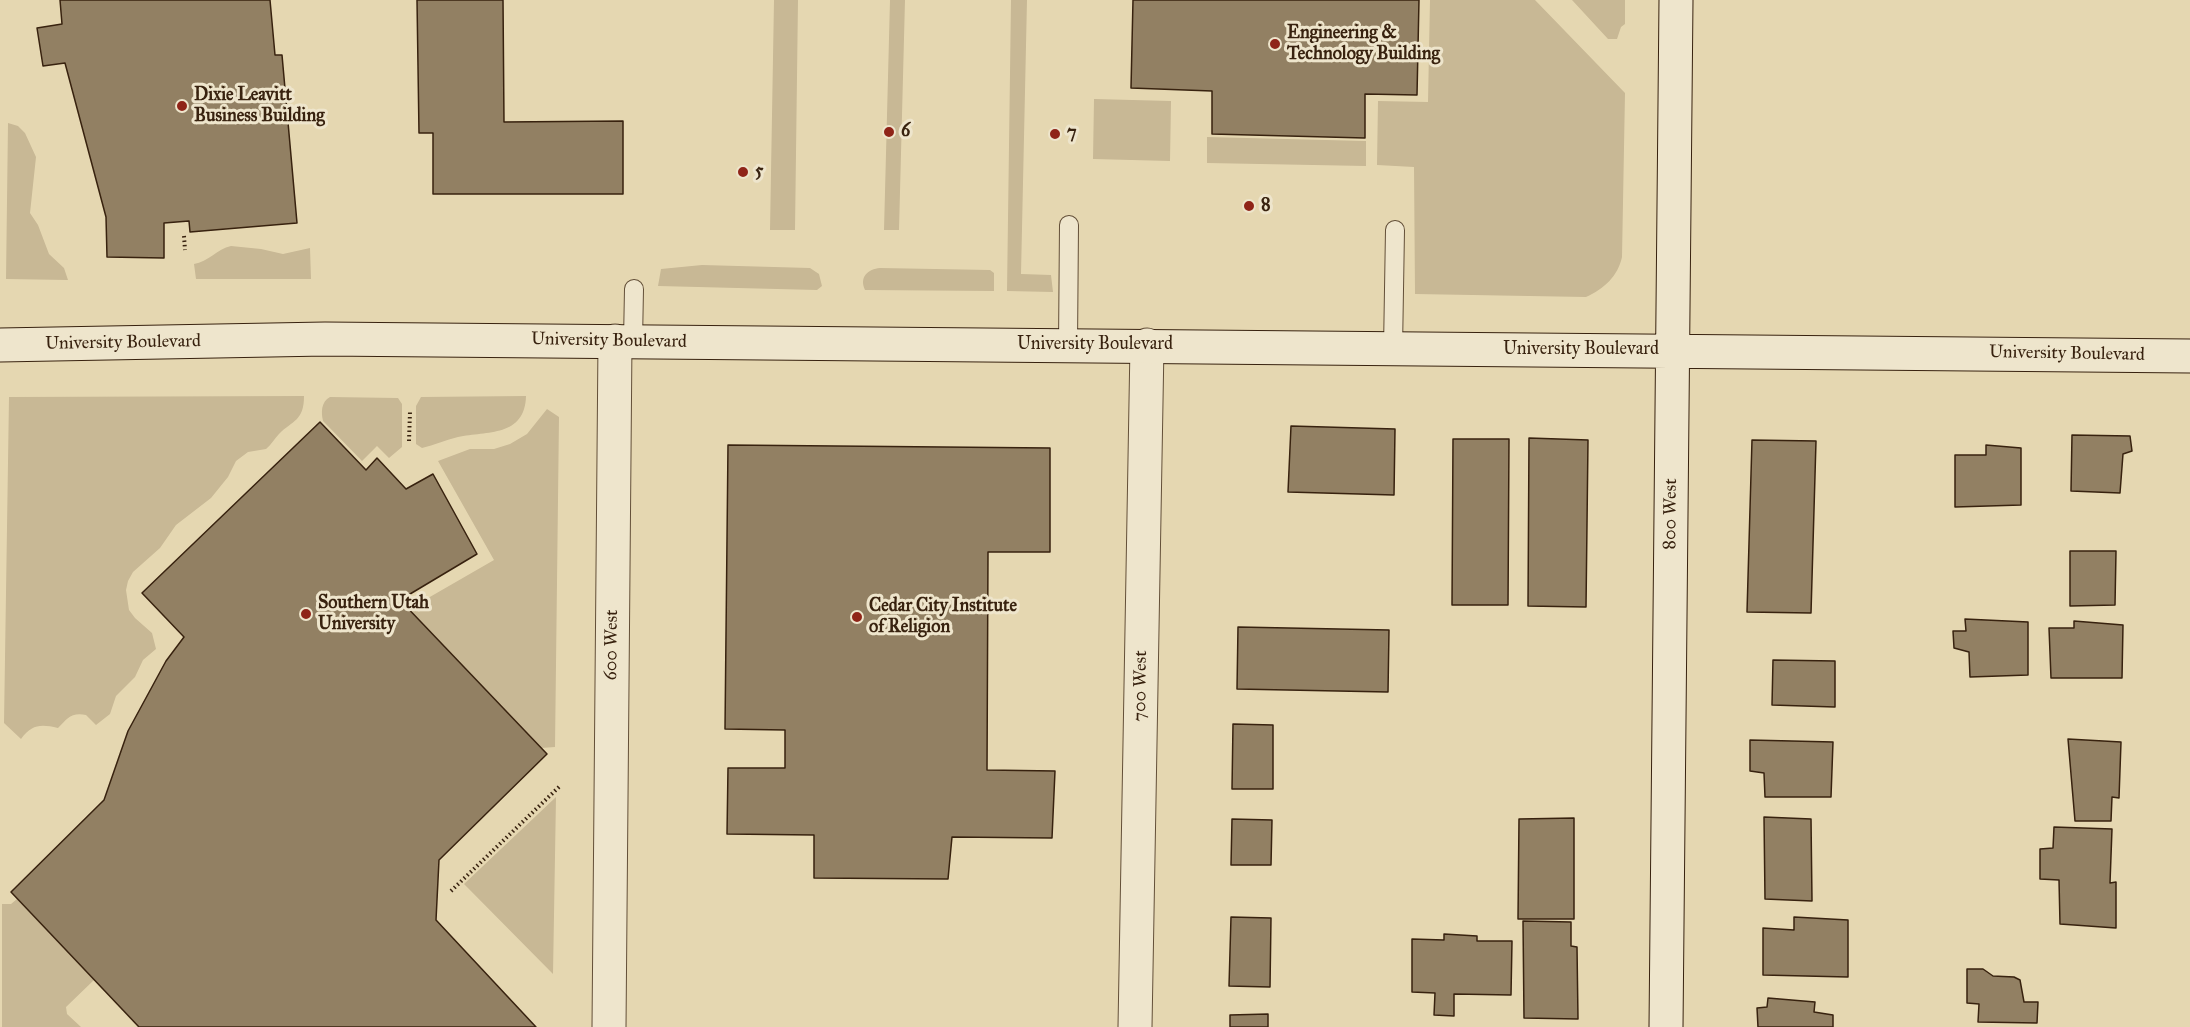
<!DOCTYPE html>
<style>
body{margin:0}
canvas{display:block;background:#e5d7b1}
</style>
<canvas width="2190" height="1027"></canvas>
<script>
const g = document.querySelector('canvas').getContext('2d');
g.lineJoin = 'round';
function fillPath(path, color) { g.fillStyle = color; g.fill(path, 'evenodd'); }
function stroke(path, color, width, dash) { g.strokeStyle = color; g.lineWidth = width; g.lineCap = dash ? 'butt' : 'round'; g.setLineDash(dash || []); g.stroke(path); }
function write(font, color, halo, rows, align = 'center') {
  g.font = font + ' "IM FELL Great Primer",serif'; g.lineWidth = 6; g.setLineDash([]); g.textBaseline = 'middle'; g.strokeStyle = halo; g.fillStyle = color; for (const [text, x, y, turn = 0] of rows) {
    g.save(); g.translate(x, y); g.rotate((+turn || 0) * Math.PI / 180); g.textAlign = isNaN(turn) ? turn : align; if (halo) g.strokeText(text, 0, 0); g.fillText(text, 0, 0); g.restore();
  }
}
fillPath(new Path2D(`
 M774,0h24l-3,230h-25z
 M890,0h15l-6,230h-15z
 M1011,0h16l-6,274 30,1 2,17 -46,-1z
 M1430,0h105l90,93 -3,164c-4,19 -18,32 -36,40l-171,-3 -1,-127 -37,-2 1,-64 50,1z
 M1572,0h53v24l-4,3 -4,12h-9z
 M1094,99l77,2 -1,60 -77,-2z
 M8,123l10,3 7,7 11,24 -6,56 8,12 11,29 15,14 4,12 -62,-1z
 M1207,137l159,4v25l-159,-3z
 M231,246l30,3 22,5 27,-6 1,31h-115l-2,-15c14,-2 23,-15 37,-18z
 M702,265l108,3 9,6 3,12 -5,4 -159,-4 3,-17z
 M880,268l110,2 4,3v18l-129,-1c-6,-13 3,-21 15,-22z
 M304,396c0,25 -11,24 -25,38 -5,5 -8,11 -13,15l-18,3 -12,9 -8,16 -17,21 -35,27 -16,23 -27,24 -5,9 -2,9 3,20 6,8 17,15 4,16 -13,11 -8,17 -19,19 -6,18 -14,11 -10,-10c-15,-3 -19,4 -28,13 -17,-4 -26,-4 -37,11l-17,-16 5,-326z
 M526,396c-1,41 -39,35 -68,41 -12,3 -24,8 -36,11l-6,-4v-38l5,-9z
 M330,397l68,1 4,6v43l-13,11 -12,-12 -15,15 -39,-40c-2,-9 -2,-19 7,-24z
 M547,409l12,8 -4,330 -14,1 -132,-139 85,-49 -56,-99 32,-12h24l16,-5 17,-10z
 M556,797l-3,177 -89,-90z
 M17,899l77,81 -28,27 1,7 14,13h-79v-123h9z`), '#c8b895');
const building = new Path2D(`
 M60,0h210l5,55h7l15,168 -107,9 -1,-11 -25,2v35l-57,-1 -1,-40 -41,-154 -22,3 -6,-38 25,-4z
 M417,0h86l1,122 119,-1v73h-190v-61h-14z
 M1133,0h286l-2,95 -52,-1v44l-153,-4v-43l-81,-3z
 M320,422l46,48 11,-12 29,31 27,-15 44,80 -77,46 147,154 -108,106 -3,60 100,107h-397l-128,-135 93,-92 24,-69 38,-70 18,-24 -42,-44z
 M1291,426l104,3 -1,66 -106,-3z
 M2072,435l58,1 2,15 -9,3 -3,39 -49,-2z
 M1529,438l59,2 -2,167 -58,-1z
 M1453,439h56l-1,166h-56z
 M1752,440l64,1 -5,172 -64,-1z
 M728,445l322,3v104h-62l-1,218 68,1 -3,67 -100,-1 -4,42 -134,-1v-43l-87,-1 1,-66h57v-38l-60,-1z
 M1986,445l35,3v57l-66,2v-52h31z
 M2070,551h46l-1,54 -45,1z
 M1965,619l63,3v53l-58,2 -1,-25 -15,-4 -1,-17h13z
 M2074,621l49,4 -1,53h-71l-2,-50h25z
 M1238,627l151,3 -1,62 -151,-3z
 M1773,660l62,1v46l-63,-2z
 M1233,724l40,1v64h-41z
 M2068,739l53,3 -2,56 -7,-1 -1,24h-36z
 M1750,740l83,2 -2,55h-66l-1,-24 -14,-2z
 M1764,817l47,2 1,82 -47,-2z
 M1574,818v101h-56l1,-100z
 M1232,819l40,1 -1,45h-40z
 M2054,827l58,2 -2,54 6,-1v46l-56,-4 -1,-44 -19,-1v-30l13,-1z
 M1231,917l40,1 -1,69 -41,-1z
 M1794,917l54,3v57l-85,-2v-47l31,2z
 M1523,921l48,1v24l6,1 1,72 -54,-1z
 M1444,934l33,2v5h35l-1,54 -57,-1v22l-20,-1 1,-22 -23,-1v-53l32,1z
 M1967,969h16l10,7 21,1 6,3 4,22h14l-1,21 -59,-1 1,-18 -12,-1z
 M1768,998l47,4 -1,10 19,3v12h-75l-1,-19 10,-1z
 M1268,1014v13h-38v-12z`);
fillPath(building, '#928063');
stroke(building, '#38220f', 1.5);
const lane = new Path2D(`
 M633,341l1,-52
 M1068,345l1,-120
 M1393,349l2,-119`);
const street = new Path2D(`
 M609,1027l6,-686
 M1135,1027l12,-682`);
const secondary = new Path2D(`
 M0,345l325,-6 1865,17
 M1666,1027l10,-1027`);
stroke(lane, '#634f38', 20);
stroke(street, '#634f38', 35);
stroke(secondary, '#38220f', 35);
stroke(new Path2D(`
 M184,236l1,14
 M409,441l1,-29
 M451,891l110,-106`), '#38220f', 4, [1.5, 3]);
stroke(lane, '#eee5cc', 18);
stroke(street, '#eee5cc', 33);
stroke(secondary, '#eee5cc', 33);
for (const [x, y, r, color] of [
 [1275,44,6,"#8f2418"],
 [182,106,6,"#8f2418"],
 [889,132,6,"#8f2418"],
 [1055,134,6,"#8f2418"],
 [743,172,6,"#8f2418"],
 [1249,206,6,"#8f2418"],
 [306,614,6,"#8f2418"],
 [857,617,6,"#8f2418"]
]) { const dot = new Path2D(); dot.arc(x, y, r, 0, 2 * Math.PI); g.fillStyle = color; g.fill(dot); stroke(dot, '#eee5cc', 2); }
write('bold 18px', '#38220f', '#eee5cc', [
 ["Engineering &",1287,34],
 ["Technology Building",1287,55],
 ["Dixie Leavitt",194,96],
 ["Business Building",194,117],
 ["6",901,132],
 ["7",1067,134],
 ["5",755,172],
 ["8",1261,206],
 ["Southern Utah",318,604],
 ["University",318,625],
 ["Cedar City Institute",869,607],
 ["of Religion",869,628]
], 'left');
write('18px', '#38220f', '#eee5cc', [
 ["University Boulevard",609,341,1],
 ["University Boulevard",123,343,-1],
 ["University Boulevard",1095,345],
 ["University Boulevard",1581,350],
 ["University Boulevard",2067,354,1],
 ["800 West",1671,514,-89],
 ["600 West",612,645,-89],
 ["700 West",1141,686,-89]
]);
</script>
